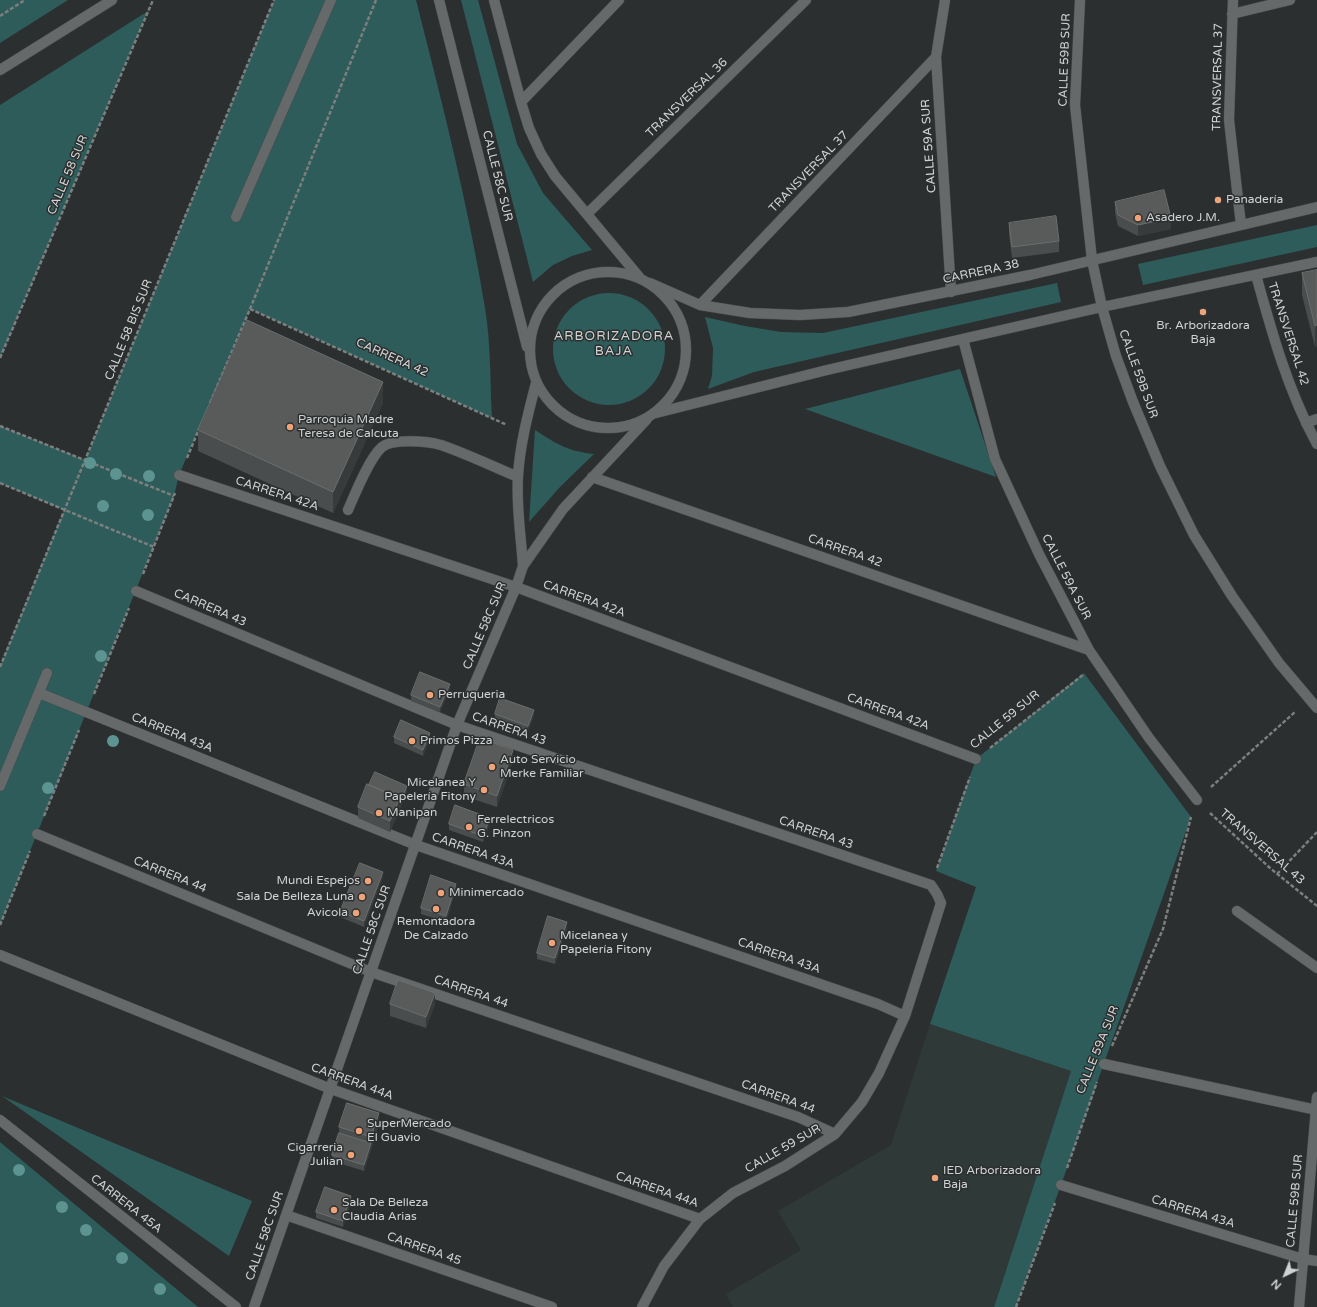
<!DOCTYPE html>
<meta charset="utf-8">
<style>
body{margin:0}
#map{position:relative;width:1317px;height:1307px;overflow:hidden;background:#2c2f2f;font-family:"Varela Round",sans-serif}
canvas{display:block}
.north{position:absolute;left:1265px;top:1255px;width:40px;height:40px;-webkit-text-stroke:3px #2c2f2f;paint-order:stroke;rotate:223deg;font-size:11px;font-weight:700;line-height:16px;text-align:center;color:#d1d3d3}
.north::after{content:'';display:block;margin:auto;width:14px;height:18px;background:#d1d3d3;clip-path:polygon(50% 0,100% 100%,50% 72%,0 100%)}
</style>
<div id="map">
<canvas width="1317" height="1307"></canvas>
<div class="north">N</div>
</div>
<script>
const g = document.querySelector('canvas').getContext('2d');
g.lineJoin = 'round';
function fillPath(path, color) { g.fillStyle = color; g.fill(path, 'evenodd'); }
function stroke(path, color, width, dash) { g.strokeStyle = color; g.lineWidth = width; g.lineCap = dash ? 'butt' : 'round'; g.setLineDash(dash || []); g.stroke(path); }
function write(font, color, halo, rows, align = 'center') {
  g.font = font + ' "Varela Round",sans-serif'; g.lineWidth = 3; g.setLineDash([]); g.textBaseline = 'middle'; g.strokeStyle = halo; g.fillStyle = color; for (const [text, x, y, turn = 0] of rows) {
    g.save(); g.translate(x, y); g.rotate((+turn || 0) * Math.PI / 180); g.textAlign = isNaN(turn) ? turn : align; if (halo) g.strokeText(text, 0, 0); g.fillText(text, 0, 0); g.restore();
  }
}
fillPath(new Path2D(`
 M930,1024l141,47 -77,236h-261l-7,-13 75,-44 -23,-39 113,-66z`), '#2e3938');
fillPath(new Path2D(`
 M0,0h68l-68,43z
 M274,0h142c26,102 52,204 69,308 6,36 5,73 7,110l-242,-109 -71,166 -5,21 -174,429v-259l64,-156 -64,-27v-57l85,34z
 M461,0h17l39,144 26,49 49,57 -20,6 -19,9 -20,17z
 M148,11l-148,347v-253z
 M1317,225v22l-174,38 -5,-21z
 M1057,283l4,19 -307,70 -46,17 4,-13 1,-28 -8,-31 40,9 36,6 42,1z
 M553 349a56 56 0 1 1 112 0a56 56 0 1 1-112 0Z
 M960,369l36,108 -191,-68z
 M535,430c22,14 32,21 59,24l-34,33 -31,35z
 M1084,673l107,144 -130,368 -45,122h-22l77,-236 -141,-47 46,-137 -40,-16 40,-112z
 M2,1096l250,105 -23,55z
 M0,1142l198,165h-198z`), '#2d5c5a');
const minor = new Path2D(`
 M439,0l88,347
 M494,0l27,102 8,26 12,26 14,22 85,102
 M945,0l-9,57 15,235
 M1080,0l-5,105 17,155 10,47 14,49 17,46 27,64 34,69 38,61 47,67 38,45
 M1233,0l-4,120 12,105
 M1232,14l58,-14
 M0,70l112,-70
 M521,102l98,-102
 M587,214l219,-214
 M236,217l95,-217
 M530 350a78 78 0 1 1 156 0a78 78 0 1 1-156 0Z
 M1256,275c16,58 32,116 61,169
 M650,283l50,22 50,8 50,2 48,-3 182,-37 287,-68
 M700,305l236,-248
 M963,339l32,120 44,95 50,96 60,88 48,62
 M656,413l171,-43 275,-63 215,-45
 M1306,423l11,-4
 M179,475l337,112 460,172
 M592,477l497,173
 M348,510c7,-16 21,-51 33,-62 10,-10 47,-7 60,-3 26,9 51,21 77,32
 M523,566c-2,-30 -7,-60 -5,-90 2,-32 10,-62 18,-93
 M136,591l321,134 474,160 6,9 4,9 -36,113 -26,57 -17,29 -27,32 -50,32 -52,27 -33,26 -36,47 -22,41
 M39,693l377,152 462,159 27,12
 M0,786l47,-113
 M37,834l334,138 427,145 37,17
 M1237,911l80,57
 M0,955l331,134 369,130
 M1104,1064l213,46
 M0,1120l236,187
 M1061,1185l242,74 14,2
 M286,1215l266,92
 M254,1307l203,-582 59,-138 7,-21 40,-57 84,-90
 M1299,1307l18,-210`);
stroke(minor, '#494c4c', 11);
stroke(new Path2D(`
 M0,16l25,-16
 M250,309l257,116
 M0,358l153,-358
 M210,403l40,-94 126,-309
 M0,426l174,70
 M187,458l12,-29
 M0,483l154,64
 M143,574l32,-81
 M0,667l274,-667
 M94,694l35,-86
 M990,748l94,-74
 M1211,787l84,-75
 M1210,813l60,55 47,38
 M44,816l35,-86
 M937,868l33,-91
 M1277,874l40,-42
 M0,925l30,-74
 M1112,1046l51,-117 28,-112
 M1067,1168l30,-86
 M1016,1307l39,-104`), '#7d7f7f', 2.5, [4, 2]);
stroke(minor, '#666969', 10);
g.fillStyle = '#5d9491';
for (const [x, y] of [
 [90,463],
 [116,474],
 [149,476],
 [103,506],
 [148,515],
 [101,656],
 [113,741],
 [48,788],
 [19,1170],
 [62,1207],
 [86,1230],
 [122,1258],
 [160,1289]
]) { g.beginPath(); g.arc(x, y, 6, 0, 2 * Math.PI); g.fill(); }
fillPath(new Path2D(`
 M1115,202l56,27 -33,7 -20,-10 -3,-13z
 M1009,223l50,18v11l-47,6 -3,-24z
 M1317,270l-2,77 -13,-52v-22z
 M383,403l-50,110 -135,-62v-21z
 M450,689l-10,23 -29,-11v-6z
 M495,714l39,1 -6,16 -33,-11z
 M394,737l36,2 -7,17 -29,-13z
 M513,761l-16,46 -33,-11v-12z
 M369,785l38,7 -17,40 -32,-14v-11z
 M490,823l-7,19 -34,-12v-6z
 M383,877l-19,50 -24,-10v-5z
 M456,889l-10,33 -25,-8v-6z
 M567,928l-12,36 -18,-5v-6z
 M390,1004h45l-9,24 -36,-12z
 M379,1124l-15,47 -32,-10v-6l7,-22v-6z
 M351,1202l-8,25 -27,-9v-6z`), '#4a4d4d');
fillPath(new Path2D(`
 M1171,218v11l-33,7v-11z
 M1317,325v22h-2v-21z
 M383,382v21l-50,110v-21z
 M450,684v5l-10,23v-5z
 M534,710v5l-6,16v-5z
 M430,733v6l-7,17v-6z
 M513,750v11l-16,46v-11z
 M407,786v6l-7,17v-6z
 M400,798v11l-10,23v-11z
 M490,818v5l-7,19v-6z
 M383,872v5l-19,50v-6z
 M456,884v5l-10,33v-6z
 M567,922v6l-12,36v-6z
 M435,993v11l-9,24v-11z
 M379,1113v11l-8,24v-11z
 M371,1143v5l-7,23v-6z
 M351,1196v6l-8,25v-6z`), '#383b3b');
const building = new Path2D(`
 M1164,190l7,28 -33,7 -20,-10 -3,-13z
 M1056,216l3,25 -47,6 -3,-24z
 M1317,270v55l-2,1 -13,-53z
 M247,320l136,62 -50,110 -135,-62z
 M420,672l30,12 -10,23 -29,-12z
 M500,698l34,12 -6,16 -33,-12z
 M401,720l29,13 -7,17 -29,-13z
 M480,738l33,12 -16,46 -33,-12z
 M375,772l32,14 -7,17v-5l-31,-13z
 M367,784l33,14 -10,23 -32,-14z
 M455,805l35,13 -7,18 -34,-12z
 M360,863l23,9 -19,49 -24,-9z
 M431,875l25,9 -10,32 -25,-8z
 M548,916l19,6 -12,36 -18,-5z
 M398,980l37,13 -9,24 -36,-13z
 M347,1103l32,10 -8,24 -32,-10z
 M339,1133l32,10 -7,22 -32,-10z
 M325,1187l26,9 -8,25 -27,-9z`);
fillPath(building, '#595b5b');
stroke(building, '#6c6e6e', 1);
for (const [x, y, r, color] of [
 [1218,200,4,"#efa378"],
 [1138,218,4,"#efa378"],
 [1203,312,4,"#efa378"],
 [290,427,4,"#efa378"],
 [430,695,4,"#efa378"],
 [412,741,4,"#efa378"],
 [492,767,4,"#efa378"],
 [484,790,4,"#efa378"],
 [379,813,4,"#efa378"],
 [469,827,4,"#efa378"],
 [368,881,4,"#efa378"],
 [441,893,4,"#efa378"],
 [362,897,4,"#efa378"],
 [436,909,4,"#efa378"],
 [356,913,4,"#efa378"],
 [552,943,4,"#efa378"],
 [359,1131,4,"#efa378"],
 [351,1155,4,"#efa378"],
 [935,1178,4,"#efa378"],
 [334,1210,4,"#efa378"]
]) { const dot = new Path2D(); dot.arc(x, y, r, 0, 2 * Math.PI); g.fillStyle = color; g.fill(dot); stroke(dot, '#2c2f2f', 1.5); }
write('12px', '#d1d3d3', '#2c2f2f', [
 ["CALLE 59B SUR",1065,60,-88],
 ["TRANSVERSAL 37",1218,77,-89],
 ["TRANSVERSAL 36",687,98,-44],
 ["CALLE 59A SUR",929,146,-94],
 ["TRANSVERSAL 37",809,172,-46],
 ["CALLE 58 SUR",68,175,-67],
 ["CALLE 58C SUR",497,176,76],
 ["CARRERA 38",981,272,-12],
 ["CALLE 58 BIS SUR",129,330,-68],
 ["TRANSVERSAL 42",1288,334,72],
 ["CARRERA 42",392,358,24],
 ["CALLE 59B SUR",1138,374,70],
 ["CARRERA 42A",277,494,18],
 ["CARRERA 42",845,551,19],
 ["CALLE 59A SUR",1066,577,63],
 ["CARRERA 42A",584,599,20],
 ["CARRERA 43",210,608,23],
 ["CALLE 58C SUR",485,626,-67],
 ["CARRERA 42A",888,712,20],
 ["CALLE 59 SUR",1005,720,-39],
 ["CARRERA 43",509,729,19],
 ["CARRERA 43A",172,733,22],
 ["CARRERA 43",816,833,19],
 ["TRANSVERSAL 43",1262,847,41],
 ["CARRERA 43A",473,851,19],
 ["CARRERA 44",170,875,22],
 ["CALLE 58C SUR",372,930,-71],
 ["CARRERA 43A",779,956,19],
 ["CARRERA 44",471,992,19],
 ["CALLE 59A SUR",1098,1050,-68],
 ["CARRERA 44A",352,1082,20],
 ["CARRERA 44",778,1097,20],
 ["CALLE 59 SUR",783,1149,-30],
 ["CARRERA 44A",657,1190,19],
 ["CALLE 59B SUR",1295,1201,-85],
 ["CARRERA 45A",126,1204,38],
 ["CARRERA 43A",1193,1212,17],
 ["CALLE 58C SUR",265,1236,-71],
 ["CARRERA 45",424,1249,19]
]);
write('12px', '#d1d3d3', '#2c2f2f', [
 ["Panadería",1226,200],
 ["Asadero J.M.",1146,218],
 ["Br. Arborizadora",1203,326,"center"],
 ["Baja",1203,340,"center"],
 ["Parroquia Madre",298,420],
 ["Teresa de Calcuta",298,434],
 ["Perruqueria",438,695],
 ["Primos Pizza",420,741],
 ["Auto Servicio",500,760],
 ["Merke Familiar",500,774],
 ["Micelanea Y",476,783,"right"],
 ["Papelería Fitony",476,797,"right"],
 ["Manipan",387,813],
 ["Ferrelectricos",477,820],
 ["G. Pinzon",477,834],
 ["Mundi Espejos",360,881,"right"],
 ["Minimercado",449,893],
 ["Sala De Belleza Luna",354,897,"right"],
 ["Avicola",348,913,"right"],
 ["Remontadora",436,922,"center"],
 ["De Calzado",436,936,"center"],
 ["Micelanea y",560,936],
 ["Papelería Fitony",560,950],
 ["SuperMercado",367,1124],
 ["El Guavio",367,1138],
 ["Cigarreria",343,1148,"right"],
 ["Julian",343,1162,"right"],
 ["IED Arborizadora",943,1171],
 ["Baja",943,1185],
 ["Sala De Belleza",342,1203],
 ["Claudia Arias",342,1217]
], 'left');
g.letterSpacing = '1px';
write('13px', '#d1d3d3', '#2c2f2f', [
 ["ARBORIZADORA",614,337],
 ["BAJA",614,352]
]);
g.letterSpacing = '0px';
</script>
